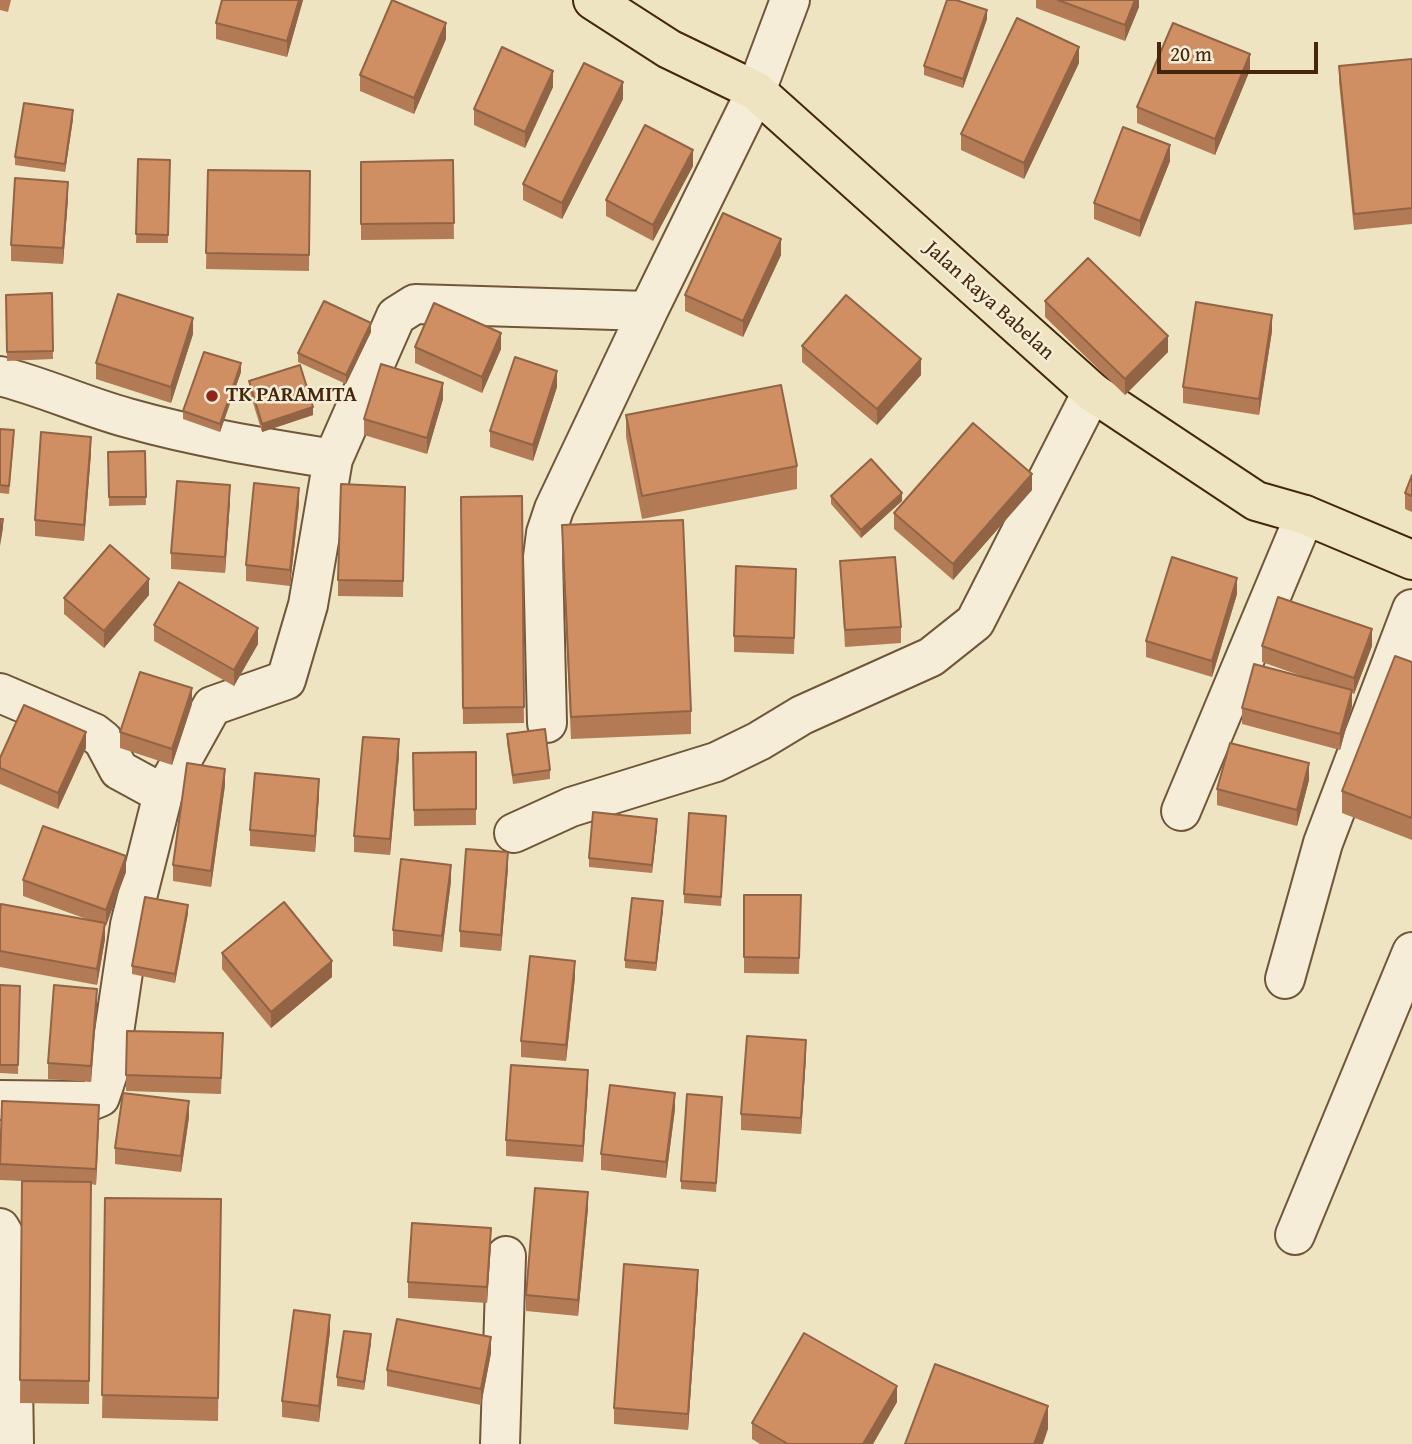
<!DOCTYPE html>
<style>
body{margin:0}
#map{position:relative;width:1412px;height:1444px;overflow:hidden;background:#efe4c1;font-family:"Gentium Book Plus",serif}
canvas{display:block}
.scale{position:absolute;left:1157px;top:42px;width:161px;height:32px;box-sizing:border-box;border:4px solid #45280c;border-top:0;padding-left:9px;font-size:21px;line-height:24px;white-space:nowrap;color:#45280c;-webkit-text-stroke:5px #f5edd7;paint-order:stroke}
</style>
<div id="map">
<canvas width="1412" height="1444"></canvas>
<div class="scale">20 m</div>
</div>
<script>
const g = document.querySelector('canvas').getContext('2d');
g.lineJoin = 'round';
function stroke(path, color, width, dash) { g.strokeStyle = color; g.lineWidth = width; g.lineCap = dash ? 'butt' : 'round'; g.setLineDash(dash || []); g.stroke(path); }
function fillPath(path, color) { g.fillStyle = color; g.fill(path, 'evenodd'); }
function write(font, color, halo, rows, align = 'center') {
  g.font = font + ' "Gentium Book Plus",serif'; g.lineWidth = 5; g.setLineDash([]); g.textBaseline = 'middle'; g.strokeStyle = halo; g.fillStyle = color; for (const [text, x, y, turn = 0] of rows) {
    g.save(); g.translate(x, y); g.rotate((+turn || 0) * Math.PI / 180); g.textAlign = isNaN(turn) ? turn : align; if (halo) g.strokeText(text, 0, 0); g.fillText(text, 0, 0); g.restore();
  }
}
const minor = new Path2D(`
 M0,376c44,11 84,30 128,42 67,19 136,30 205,41l63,-143 19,-12 233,7 108,-220 34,-91
 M0,693l94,40 9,7 16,30 44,24
 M547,723l-4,-166 3,-24 8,-24 94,-198
 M1181,811l124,-296
 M514,833l57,-26 145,-45 43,-21 43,-26 129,-58 44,-35 117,-230
 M1285,979l38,-136 89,-234
 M0,1100l90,1 10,-4 8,-24 22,-148 33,-131 49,-88 74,-26 22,-75 25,-146
 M0,1228l7,12 4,20 3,184
 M1295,1235l117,-283
 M500,1444l6,-188`);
const major = new Path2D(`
 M593,0l76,49 87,42 336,301 164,109 49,14 107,45`);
stroke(minor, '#705739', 42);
stroke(major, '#45280c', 42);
stroke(minor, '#f5edd7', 38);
stroke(major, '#efe4c1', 38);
fillPath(new Path2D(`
 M0,0h11l-3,12 -8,-2z
 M303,0l-16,57 -71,-18v-16z
 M1036,0h103v7l-14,34 -89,-33z
 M987,19l-24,69 -39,-13v-9z
 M446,39l-32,75 -54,-23v-16z
 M1412,59v165l-58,6 -15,-148v-16z
 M1079,63l-55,116 -63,-29v-16z
 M1250,70l-35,85 -78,-32v-16z
 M553,87l-28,61 -51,-23v-16z
 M623,99l-61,120 -39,-19v-16z
 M73,119l-8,53 -50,-7v-8z
 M138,159l32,1 -2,83h-32z
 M453,160l1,79 -93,1v-78z
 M1170,161l-30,76 -46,-18v-16z
 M693,166l-40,75 -47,-25v-16z
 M208,170l102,1 -1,100 -103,-2z
 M68,198l-5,66 -52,-3v-16z
 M781,255l-38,82 -58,-26v-16z
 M52,293l1,66 -46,2 -1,-66z
 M1045,301l123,51 -43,43 -80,-78z
 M1272,331l-13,84 -76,-12v-16z
 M371,332l-25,52 -48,-22v-9z
 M193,334l-22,69 -75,-24v-16z
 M802,346l119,29 -44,50 -75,-63z
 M415,347l86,2 -19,44 -67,-30z
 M241,372l-21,60 -37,-13v-8z
 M249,381l64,34 -51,17 -13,-42z
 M557,387l-24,74 -43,-14v-16z
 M443,399l-16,55 -63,-19v-16z
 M626,415l171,51v23l-155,30 -16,-82z
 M0,429l14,9 -5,56 -9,-1z
 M145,451l1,54 -37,1 -1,-54z
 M91,453l-7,88 -49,-5v-16z
 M1412,475v37l-7,-3v-16z
 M405,487l-2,110 -65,-1v-16z
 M1032,490l-79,90 -59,-51v-16z
 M522,496l2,227 -61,1 -2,-227z
 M831,496l71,5 -41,37 -30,-34z
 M230,501l-5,72 -54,-4v-16z
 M299,504l-9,82 -44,-5v-16z
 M562,525l129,186v23l-120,5 -9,-191z
 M840,561l61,66v16l-56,4z
 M796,585l-2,69 -60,-2v-16z
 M1237,594l-25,83 -66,-20v-16z
 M149,595l-45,53 -40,-34v-16z
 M154,625l104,19 -24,42 -80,-45z
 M1262,646h110l-18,48 -2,-1v13l-12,44 -98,-26v-16l71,-28 -51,-18z
 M1412,662v178l-70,-27v-22z
 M192,704l-20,61 -52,-17v-16z
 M507,734l43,36v9l-37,5 -6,-41z
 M86,748l-28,61 -58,-25v-26z
 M476,752v73l-62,1 -1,-73z
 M399,756l-9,99 -36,-3v-16z
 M1309,780l-12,46 -80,-21v-16z
 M225,785l-14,102 -38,-6v-16z
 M319,795l-4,57 -65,-6v-16z
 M726,816l-5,90 -37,-3v-9z
 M657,827l-5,46 -63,-6v-9z
 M508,868l-7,83 -41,-4v-16z
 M126,872l-21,54v13l-8,46 -97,-18v-55l92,9 -69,-25v-16z
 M451,881l-9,71 -49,-6v-16z
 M744,895h57l-2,79 -55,-1z
 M663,909l-7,62 -31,-3v-8z
 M188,913l-13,70 -43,-9v-8z
 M222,953l110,24 -61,51 -49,-59z
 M575,977l-9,84 -45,-4v-16z
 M0,985l20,1 -2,88 -18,-1z
 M97,1005l-6,77 -43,-3v-16z
 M127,1031l96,2 -2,61 -95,-3z
 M806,1056l-5,78 -60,-4v-16z
 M588,1086l-5,76 -77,-6v-16z
 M722,1105l-6,87 -35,-3v-8z
 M675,1109l-9,69 -65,-8v-16z
 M189,1117l-8,55 -66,-8v-16z
 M99,1121l-3,64 -5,-1 -2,220 -69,-1 2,-222 -22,-1v-34z
 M105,1198l116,1 -3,222 -116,-3z
 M588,1208l-10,108 -52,-5v-16z
 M491,1244l-4,59 -79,-5v-16z
 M698,1286l-10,144 -74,-6v-16z
 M330,1331l-11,91 -37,-5v-16z
 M371,1343l-7,47 -27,-4v-9z
 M491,1353l-10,52 -94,-19v-16z
 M897,1402l-24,42h-113l-8,-5v-16z`), '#b27b55');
fillPath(new Path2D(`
 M299,0h4l-16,57v-16z
 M1135,0h4v7l-14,34v-16z
 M987,10v9l-24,69v-9z
 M446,23v16l-32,75v-16z
 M1079,47v16l-55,116v-16z
 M1250,54v16l-35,85v-16z
 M553,71v16l-28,61v-16z
 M623,82v17l-61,120v-16z
 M73,110v9l-8,53v-8z
 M1170,145v16l-30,76v-16z
 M693,150v16l-40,75v-16z
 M68,182v16l-5,66v-16z
 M781,239v16l-38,82v-16z
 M1272,315v16l-13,84v-16z
 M193,318v16l-22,69v-16z
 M371,323v9l-25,52v-9z
 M501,333v16l-19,44v-16z
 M1168,336v16l-43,43v-16z
 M921,359v16l-44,50v-16z
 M241,363v9l-21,60v-8z
 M557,371v16l-24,74v-16z
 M443,383v16l-16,55v-16z
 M313,407v8l-51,17v-8z
 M91,437v16l-7,88v-16z
 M1032,474v16l-79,90v-16z
 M230,485v16l-5,72v-16z
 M299,488v16l-9,82v-16z
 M902,493v8l-41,37v-8z
 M3,519v9l-3,18v-8z
 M1237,578v16l-25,83v-16z
 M149,579v16l-45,53v-17z
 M258,628v16l-24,42v-16z
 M1372,629v17l-18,48v-16z
 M192,688v16l-20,61v-16z
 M1352,690v16l-12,44v-16z
 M86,732v16l-28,61v-16z
 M399,739v17l-9,99v-16z
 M1309,763v17l-12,46v-16z
 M225,769v16l-14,102v-16z
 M319,779v16l-4,57v-16z
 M657,819v8l-5,46v-8z
 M508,852v16l-7,83v-16z
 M126,856v16l-20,54v-16z
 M451,865v16l-9,71v-16z
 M663,901v8l-7,62v-8z
 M188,905v8l-13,70v-9z
 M105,923v16l-8,46v-16z
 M332,961v16l-61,51v-16z
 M575,961v16l-9,84v-16z
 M97,989v16l-6,77v-16z
 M806,1040v16l-5,78v-16z
 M588,1070v16l-5,76v-16z
 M675,1093v16l-9,69v-16z
 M189,1101v16l-8,55v-16z
 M99,1105v16l-3,64v-16z
 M588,1192v16l-10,108v-16z
 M491,1228v16l-4,59v-16z
 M698,1270v16l-10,144v-16z
 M330,1315v16l-11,91v-16z
 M371,1334v9l-7,47v-8z
 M491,1337v16l-10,52v-16z
 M897,1386v16l-24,42h-10z
 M1048,1406v23l-5,15h-9z`), '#916445');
const building = new Path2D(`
 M222,0h77l-12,41 -71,-18z
 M392,0l54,23 -32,75 -54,-23z
 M947,0h9l31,10 -24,69 -39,-13z
 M1058,0h77l-10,25z
 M1017,18l62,29 -55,116 -63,-29z
 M1173,23l77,31 -35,85 -78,-32z
 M502,47l51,24 -28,61 -51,-23z
 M1412,59v149l-58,6 -15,-148z
 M584,63l39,19 -61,121 -39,-19z
 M24,103l49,7 -8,54 -50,-7z
 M645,125l48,25 -40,75 -47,-25z
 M1123,127l47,18 -30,76 -46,-18z
 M138,159l32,1 -2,75 -32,-1z
 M453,160l1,63 -93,1v-62z
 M208,170l102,1 -1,84 -103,-2z
 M15,178l53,4 -5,66 -52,-3z
 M723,213l58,26 -38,82 -58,-26z
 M1088,258l80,78 -43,43 -80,-78z
 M52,293l1,58 -46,1 -1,-57z
 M118,294l75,24 -22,69 -75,-24z
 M846,295l75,64 -44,50 -75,-63z
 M324,301l47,22 -25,52 -48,-22z
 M1196,302l76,13 -13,84 -76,-12z
 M434,303l67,30 -19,44 -67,-30z
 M204,352l37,11 -21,61 -37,-13z
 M515,357l42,14 -24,74 -43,-14z
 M381,364l62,19 -16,55 -63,-19z
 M300,365l13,42 -51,17 -13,-43z
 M781,385l16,81 -155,30 -16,-81z
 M973,423l59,51 -79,90 -59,-51z
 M0,429l14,1 -5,56 -9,-1z
 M41,432l50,5 -7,88 -49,-5z
 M145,451l1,46h-37l-1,-45z
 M871,459l31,34 -41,37 -30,-34z
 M1412,475v21l-7,-3z
 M177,481l53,4 -5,72 -54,-4z
 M254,483l45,5 -9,82 -44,-5z
 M341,484l64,3 -2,94 -65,-1z
 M522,496l2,211 -61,1 -2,-211z
 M0,519h3l-3,19z
 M683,520l8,191 -120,6 -9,-192z
 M110,545l39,34 -45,52 -40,-33z
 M895,557l6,70 -56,3 -5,-69z
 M1172,557l65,21 -25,83 -66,-20z
 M736,566l60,3 -2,69 -60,-2z
 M179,582l79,46 -24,42 -80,-45z
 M1278,597l94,32 -18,49 -92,-32z
 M1395,656l17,6v156l-70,-27z
 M1254,664l98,26 -12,44 -98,-26z
 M140,672l52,16 -20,61 -52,-17z
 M24,705l62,27 -28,61 -58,-25v-10z
 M545,729l5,41 -37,5 -6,-41z
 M363,737l36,2 -9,100 -36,-3z
 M1230,743l79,20 -12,47 -80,-21z
 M476,752v57l-62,1 -1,-57z
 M187,763l38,6 -14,102 -38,-6z
 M255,773l64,6 -4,57 -65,-6z
 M593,812l64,7 -5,46 -63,-7z
 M689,813l37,3 -5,81 -37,-3z
 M43,826l83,30 -20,54 -83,-30z
 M466,849l42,3 -7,83 -41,-4z
 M401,859l50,6 -9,71 -49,-6z
 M744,895h57l-2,63 -55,-1z
 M145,897l43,8 -13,69 -43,-8z
 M632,898l31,3 -7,62 -31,-3z
 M284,902l48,59 -61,51 -49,-59z
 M1,904l104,19 -8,46 -97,-18v-39z
 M530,956l45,5 -9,84 -45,-4z
 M0,985l20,1 -2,79h-18z
 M54,985l43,4 -6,77 -43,-3z
 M127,1031l96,2 -2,45 -95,-3z
 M747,1036l59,4 -5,78 -60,-4z
 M511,1065l77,5 -5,76 -77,-6z
 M610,1085l65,8 -9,69 -65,-8z
 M123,1093l66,8 -8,55 -66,-8z
 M687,1094l35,3 -6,86 -35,-2z
 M2,1101l97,4 -3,64 -96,-5z
 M22,1181l69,1 -2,199 -69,-1z
 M535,1188l53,4 -10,108 -52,-5z
 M105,1198l116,1 -3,199 -116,-3z
 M412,1223l79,5 -4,59 -79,-5z
 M624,1264l74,6 -10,144 -74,-6z
 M294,1310l36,5 -11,91 -37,-5z
 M397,1319l94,18 -10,52 -94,-19z
 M344,1331l27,3 -7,48 -27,-5z
 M804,1333l93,53 -34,58h-75l-36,-21z
 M935,1364l113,42 -14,38h-129z`);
fillPath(building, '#cf8f63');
stroke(building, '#916445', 2);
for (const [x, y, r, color] of [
 [212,396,7,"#8f2418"]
]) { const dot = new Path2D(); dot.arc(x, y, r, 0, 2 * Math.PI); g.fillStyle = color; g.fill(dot); stroke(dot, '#f5edd7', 2.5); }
write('21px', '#45280c', '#f5edd7', [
 ["Jalan Raya Babelan",989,301,42]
]);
write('bold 21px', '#45280c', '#f5edd7', [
 ["TK PARAMITA",226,396]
], 'left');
</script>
